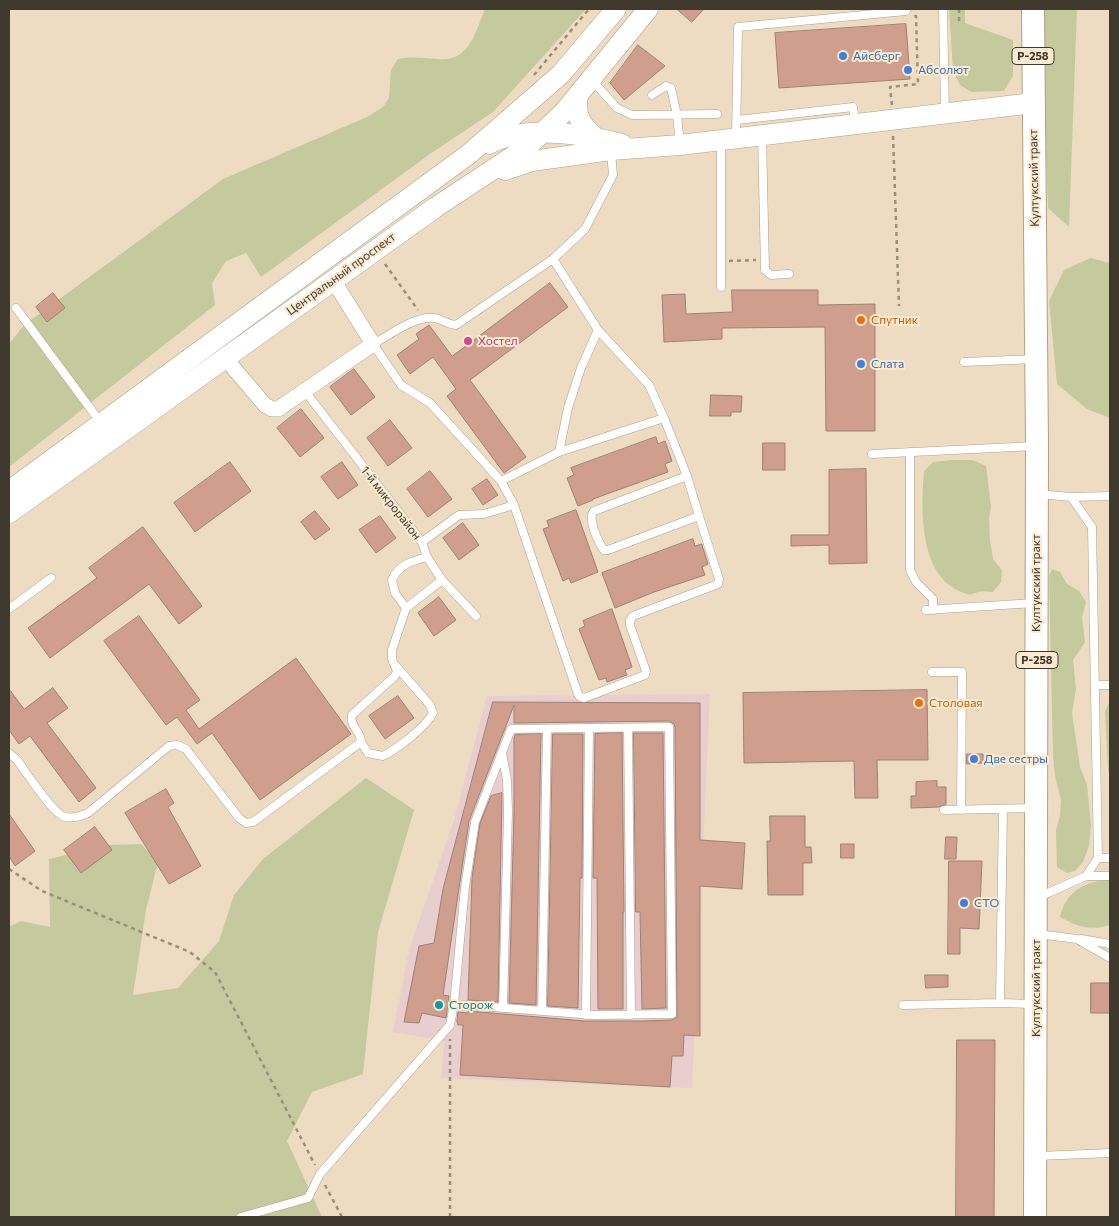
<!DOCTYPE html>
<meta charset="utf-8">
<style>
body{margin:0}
#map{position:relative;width:1119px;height:1226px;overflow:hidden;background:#eddcc2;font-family:Commissioner,sans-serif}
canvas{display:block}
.frame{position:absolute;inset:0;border:10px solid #3f392e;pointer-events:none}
</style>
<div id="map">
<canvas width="1119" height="1226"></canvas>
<div class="frame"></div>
</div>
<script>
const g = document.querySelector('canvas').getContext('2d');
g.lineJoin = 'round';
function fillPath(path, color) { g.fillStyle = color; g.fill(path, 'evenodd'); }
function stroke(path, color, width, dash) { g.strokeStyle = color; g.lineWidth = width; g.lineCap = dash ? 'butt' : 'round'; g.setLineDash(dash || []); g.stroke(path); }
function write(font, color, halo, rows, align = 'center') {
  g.font = font + ' Commissioner,sans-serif'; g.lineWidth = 4; g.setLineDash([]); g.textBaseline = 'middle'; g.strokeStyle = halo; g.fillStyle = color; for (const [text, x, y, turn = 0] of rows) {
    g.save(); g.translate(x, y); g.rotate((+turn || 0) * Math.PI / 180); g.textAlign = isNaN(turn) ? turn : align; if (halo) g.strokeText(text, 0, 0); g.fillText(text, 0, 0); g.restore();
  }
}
fillPath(new Path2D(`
 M710,694l-18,394 -251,-10 3,-37 -51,-9 16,-82 45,-130 33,-124z`), '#e8cecf');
fillPath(new Path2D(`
 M485,9h101l-93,103 -63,42 -169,123 -15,-24 -20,8 -14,22 3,22 -206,162v-123l15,-19 199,-146 144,-62 16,-10 6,-9 2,-28 7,-11c14,-3 25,-1 39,0 32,4 38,-26 48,-50z
 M949,9h16v14l48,17v36l-9,15 -33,1 -11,-7 -7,-14z
 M1045,9h32l-8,218 -21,-19 -3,-80z
 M1091,258l19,5v155l-23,-9 -30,-25 -8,-83 15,-31z
 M952,460h21l13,6 5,41 -2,11 1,22 3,19 9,11 -1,12 -8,10c-4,0 -10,-1 -15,0 -4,1 -6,3 -11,2 -49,-14 -46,-83 -43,-123l9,-9z
 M1052,569l8,3 7,12 12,7 7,11 -4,16 3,24 -12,18 3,29 -4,24 8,54 7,18 4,40 -2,21 -6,16 -8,9 -8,2 -10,-6 -1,-37 4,-14 1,-16 -6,-24 -2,-21 -4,-179z
 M1110,701v75l-2,-6 -3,-59z
 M366,778l48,32 -36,122 -15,142 -51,18 -25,49 35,76h-313v-290l12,-6 29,6 -1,-68 59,-14 33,-1 17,18 -12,48 -13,85 45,-7 41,-47 15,-46 29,-36z
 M1110,880v45c-21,6 -31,2 -50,-8 6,-26 25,-36 50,-37z`), '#c4ca9d');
const building = new Path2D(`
 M677,9h27l-12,13z
 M906,24l4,55 -131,9 -4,-55z
 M638,45l27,21 -41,34 -14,-17z
 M550,283l18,24 -98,73 56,77 -22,16 -57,-77 9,-7 -23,-32 -23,17 -13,-19 22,-16 -3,-5 13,-9 23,31z
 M732,290h86v15l57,-1v127h-49l-1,-104 -103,1v11l-58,3 -2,-47 23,-1 1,20 46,-2z
 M53,293l12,15 -18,14 -11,-15z
 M354,369l21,28 -24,18 -21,-28z
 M711,395l31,1 -1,16h-10v4h-21z
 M301,409l23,29 -24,19 -23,-29z
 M390,420l22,28 -24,18 -21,-28z
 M656,437l2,7 7,-3 7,20 -7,3 3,8 -75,27v1l-15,6 -11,-28 7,-3 -3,-7z
 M763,443h22v27h-22z
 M230,462l21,29 -56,41 -21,-29z
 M342,462l16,23 -20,14 -17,-22z
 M866,469l1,94 -38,1v-19l-38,1v-11h38v-65z
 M430,471l22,28 -24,18 -21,-28z
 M487,479l11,16 -15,10 -11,-16z
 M576,510l22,62 -27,11 -2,-5 -6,3 -20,-52 6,-2 -2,-6z
 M315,511l15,18 -15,11 -14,-18z
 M380,516l16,22 -20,15 -17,-23z
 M463,523l16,22 -20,15 -16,-22z
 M143,527l59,79 -23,18 -30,-40 -99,74 -22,-30 69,-50 -8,-10z
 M693,539l2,7 7,-2v1l6,19 -6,3 3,8 -51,17 -39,16 -13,-35z
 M439,597l17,23 -22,16 -16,-23z
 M612,609l20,58 -7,3 2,5 -20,7 -1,-4 -7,2 -20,-51 6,-3 -2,-5z
 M139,616l61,84 -14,10 13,19 97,-71 55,76 -91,66 -48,-67 -15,11 -20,-27 -11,8 -62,-84z
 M53,688l15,20 -21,15 49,65 -17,14 -49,-66 -11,8 -10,-14v-41l15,20z
 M927,690l1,70h-51l1,38h-23l-1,-37 -110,2 -1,-70z
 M398,696l16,22 -29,21 -16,-23z
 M493,702l207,1v137l45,3 -3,46 -42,-3v150l-16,-1 -1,21h-11l-2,31 -210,-12 3,-50h-5l-1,-4 1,-9 10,1v-2l117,10h57l30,-1 5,-3 -2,-290 -1,-3 -5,-3 -155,2v-18l-45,116 -26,174 6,1 -3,22 -24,-5 -3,10 -15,-1 15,-76 15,-3 9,-54z
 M622,733l2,179h-1v97h-25l-1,-131h-4l2,-144z
 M634,733h29l3,275 -24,1 -2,-97h-4z
 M541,734l-5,271 -27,-2 5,-191v-74l1,-3z
 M553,734h30l-1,144h-2l-2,130 -30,-2z
 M967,754h16v9l-16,1z
 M937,781v6h9v17l-7,3 -28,1v-12h5v-14z
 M166,789l8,14 -6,4 33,59 -32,18 -44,-71z
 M502,793l-4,209 -30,-2 4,-122 8,-55 11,-27z
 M9,814l26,37 -20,15 -6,-10z
 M770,816h35v31h6l1,16h-9v32h-35l-1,-54h3z
 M95,827l17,23 -31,23 -17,-23z
 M946,837h11l-1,22h-11z
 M841,844h13v14h-13z
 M949,861h33l-3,68 -19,-1v26h-12z
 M925,975h23v12l-22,1z
 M1091,983h19v30h-19z
 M957,1040h38l-1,177h-38z`);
fillPath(building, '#cf9e8c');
stroke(building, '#9e8176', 1);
const lane = new Path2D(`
 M943,9l2,104
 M591,79l26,29 15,7 85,-1
 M652,95l14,-9 5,2 6,27 3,30
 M737,120l116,-13 2,15
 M762,135l3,135 6,5 18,-1
 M736,136l2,-109 168,-16
 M611,152l2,23 -28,54 -32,30 -97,66c-11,-1 -13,-6 -22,-7 -20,-2 -44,17 -61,26l28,41 29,18 71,78 58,-29 105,-34 23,58 12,40
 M553,259l45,71 -17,38 -13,40 -9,44
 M721,287v-146
 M16,308l85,115
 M598,330l51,55 15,33
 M964,362l71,-3
 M304,390l118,152 5,15c-15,4 -29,8 -35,23l3,13 11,15
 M910,452v118l6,12 17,17v11
 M872,454l163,-8
 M501,481l13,24
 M1038,494l33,3 21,30 6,331h12
 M1071,497l39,-1
 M422,542l37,-27 25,-1 30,-9 64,189 2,3 4,1 61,-23 1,-4 -16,-46v-5l3,-4 85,-32 1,-5 -20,-63 -91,34h-4c-6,-8 -17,-32 -10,-39l93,-35
 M427,557l15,23 34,36
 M9,609l42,-31
 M926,610l108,-7
 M932,672h30l-1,138
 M1095,685h15
 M628,728l3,287
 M361,742l7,11 15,3c14,-7 43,-29 50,-43l-3,-8 -34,-39
 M9,753l8,7c9,12 36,54 48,57 8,2 16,-1 23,-4l81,-67 8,-1 9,4 53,69 7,5 7,-1 108,-80c0,-11 -12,-16 -9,-27l43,-39 2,-5 -5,-12v-9l14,-42 36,-28
 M502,753l5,27 1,32 -5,196
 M944,810l91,-2
 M1003,810l-3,193 34,1
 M1086,876h24
 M1039,897l47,-21 12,-18
 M1038,934l39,5 33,19
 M1081,939l29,5
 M903,1005l97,-2
 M542,1011l5,-282
 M586,1015l3,-287
 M1038,1156l72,-3
 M241,1217l67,-19 12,-24 130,-149 4,-21 140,11 78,-1 -3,-287 -158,2 -36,93 -10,65 -11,117`);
const street = new Path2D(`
 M225,358l40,47 7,4h6l95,-65 -40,-64`);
const secondary = new Path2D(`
 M578,95c-3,22 2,29 18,43
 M489,144c37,-20 93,-10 133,0
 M505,170l27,-9 79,-11 69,-5 353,-42
 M9,491l460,-337 92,-80 55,-65
 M9,513l427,-306 91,-60 37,-35 84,-103`);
const primary = new Path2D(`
 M1033,9l4,437 -2,771`);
stroke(lane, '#b0a087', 9);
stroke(street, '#b0a087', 16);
stroke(secondary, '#b0a087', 21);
stroke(primary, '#b0a087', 24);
stroke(new Path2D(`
 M959,9v12
 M534,75l55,-66
 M892,105l-2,-18 28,-3 -2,-68 -3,1
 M893,136l6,170
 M729,261l27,-1
 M385,264l33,46
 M9,869l33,22 148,61 25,20 100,193
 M325,1185l17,32
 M450,1217v-178`), '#9b8f7c', 2.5, [4, 4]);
stroke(lane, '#fff', 8);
stroke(street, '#fff', 15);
stroke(secondary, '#fff', 20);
stroke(primary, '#fff', 22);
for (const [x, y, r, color] of [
 [843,56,5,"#3f7fe0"],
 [908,70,5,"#3f7fe0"],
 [861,320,5,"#e8710a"],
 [468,341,5,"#d1479c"],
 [861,364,5,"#3f7fe0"],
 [919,703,5,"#e8710a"],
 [974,759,5,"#3f7fe0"],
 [964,903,5,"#3f7fe0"],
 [439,1005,5,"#0f9aa8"]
]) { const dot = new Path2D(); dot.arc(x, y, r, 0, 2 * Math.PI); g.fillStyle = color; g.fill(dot); stroke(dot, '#fbeacf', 2); }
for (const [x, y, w] of [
 [1033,56,42],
 [1037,660,42]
]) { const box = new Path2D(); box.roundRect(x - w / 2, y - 8.5, w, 17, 4); g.fillStyle = '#fbeacf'; g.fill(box); stroke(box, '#3f392e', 1); }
write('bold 11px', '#3f392e', null, [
 ["Р-258",1033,56],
 ["Р-258",1037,660]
]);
write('12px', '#366cbe', '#fbeacf', [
 ["Айсберг",853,56],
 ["Абсолют",918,70],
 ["Слата",871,364],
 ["Две сестры",984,759],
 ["СТО",974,903]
], 'left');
write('12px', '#3f392e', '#fbeacf', [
 ["Култукский тракт",1034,178,-91],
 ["Центральный проспект",341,274,-36],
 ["1-й микрорайон",391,503,52],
 ["Култукский тракт",1036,583,-90],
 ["Култукский тракт",1036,988,-90]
]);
write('12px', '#c56008', '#fbeacf', [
 ["Спутник",871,320],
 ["Столовая",929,703]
], 'left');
write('12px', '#b23c85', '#fbeacf', [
 ["Хостел",478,341]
], 'left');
write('12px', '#0d838f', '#fbeacf', [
 ["Сторож",449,1005]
], 'left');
</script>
